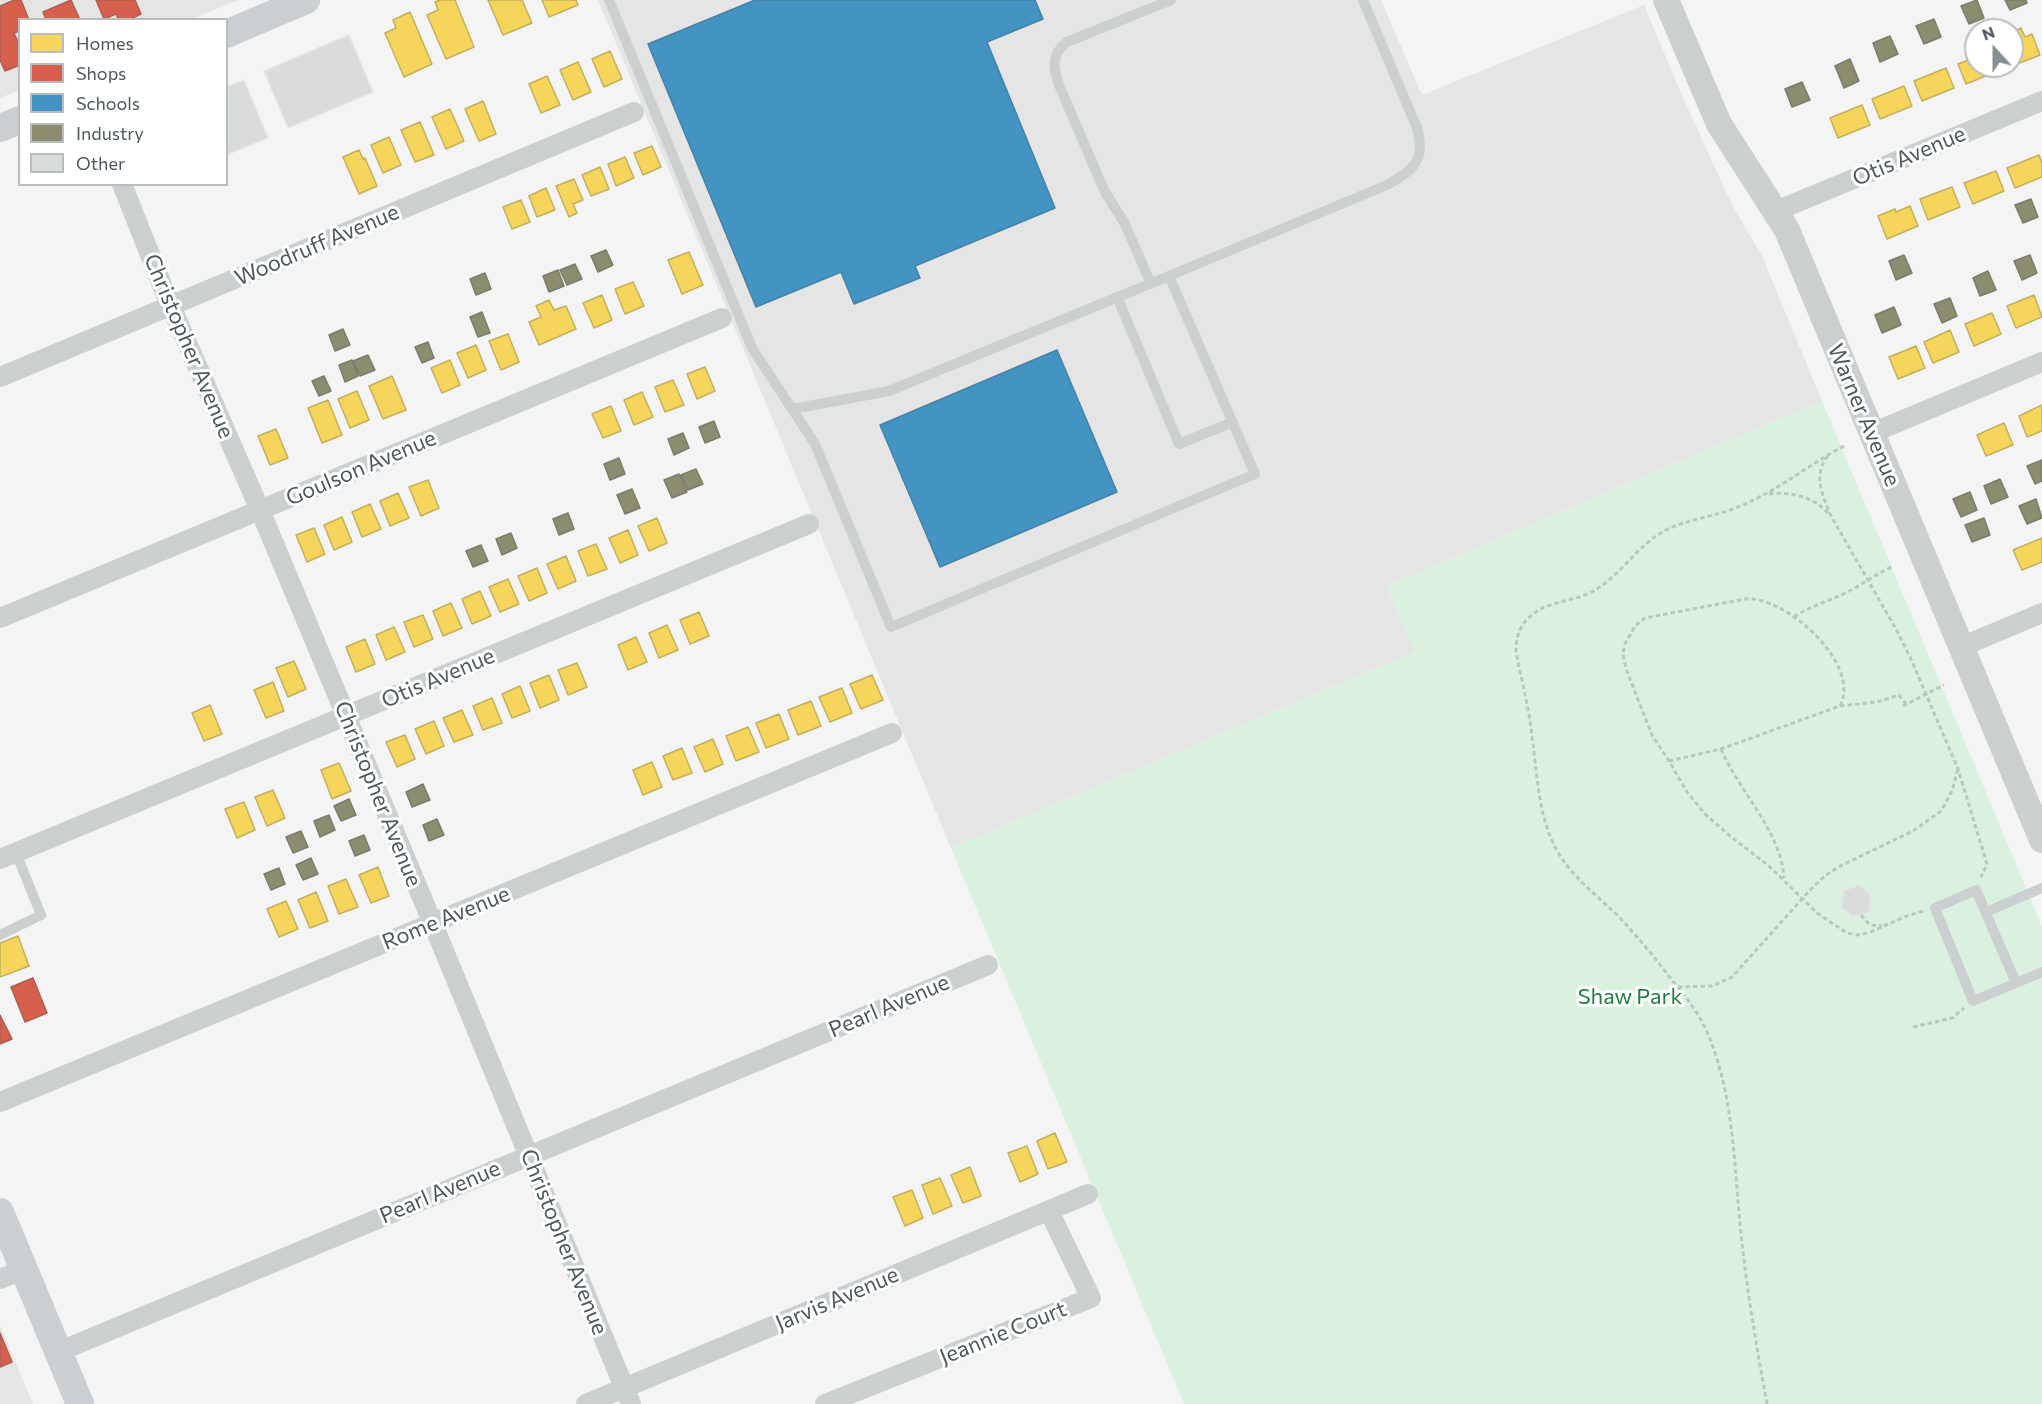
<!DOCTYPE html>
<style>
body{margin:0}
#map{position:relative;width:2042px;height:1404px;overflow:hidden;background:#f4f4f4;font-family:Commissioner,sans-serif}
canvas{display:block}
.legend{position:absolute;left:18px;top:18px;width:210px;height:168px;box-sizing:border-box;background:#fff;border:2px solid #b7bdbf;margin:0;padding:8px 10px;list-style:none;font-size:18px;color:#4c595f}
.legend li{display:flex;align-items:center;gap:12px;height:30px}
.legend b{width:30px;border:2px solid #b7bdbf}
.north{position:absolute;left:1964px;top:18px;width:60px;height:60px;box-sizing:border-box;background:#fff;border:2px solid #b7bdbf;border-radius:50%;rotate:339deg;font-size:16px;font-weight:700;line-height:24px;text-align:center;color:#4c595f}
.north::after{content:'';display:block;margin:auto;width:21px;height:27px;background:#878f93;clip-path:polygon(50% 0,100% 100%,50% 72%,0 100%)}
</style>
<div id="map">
<canvas width="2042" height="1404"></canvas>
<ul class="legend">
<li><b style="height:16px;background:#f6d55c"></b>Homes</li>
<li><b style="height:16px;background:#d6604d"></b>Shops</li>
<li><b style="height:16px;background:#4393c3"></b>Schools</li>
<li><b style="height:16px;background:#8c8c6e"></b>Industry</li>
<li><b style="height:16px;background:#dadcdc"></b>Other</li>
</ul>
<div class="north">N</div>
</div>
<script>
const g = document.querySelector('canvas').getContext('2d');
g.lineJoin = 'round';
function fillPath(path, color) { g.fillStyle = color; g.fill(path, 'evenodd'); }
function stroke(path, color, width, dash) { g.strokeStyle = color; g.lineWidth = width; g.lineCap = dash ? 'butt' : 'round'; g.setLineDash(dash || []); g.stroke(path); }
function write(font, color, halo, rows, align = 'center') {
  g.font = font + ' Commissioner,sans-serif'; g.lineWidth = 6; g.setLineDash([]); g.textBaseline = 'middle'; g.strokeStyle = halo; g.fillStyle = color; for (const [text, x, y, turn = 0] of rows) {
    g.save(); g.translate(x, y); g.rotate((+turn || 0) * Math.PI / 180); g.textAlign = isNaN(turn) ? turn : align; if (halo) g.strokeText(text, 0, 0); g.fillText(text, 0, 0); g.restore();
  }
}
fillPath(new Path2D(`
 M0,0h239l-47,19 -172,1 -1,70 -19,8z
 M0,1325l33,79h-33z`), '#e7e5e3');
fillPath(new Path2D(`
 M598,0h783l41,95 222,-90 40,95 47,103 31,53 60,145 -435,185 28,66 -464,196z`), '#e6e5e6');
fillPath(new Path2D(`
 M1822,401l220,525v478h-858l-233,-556 464,-196 -28,-66z`), '#dbf1e0');
const homes = new Path2D(`
 M440,0h15l19,47 -28,12 -19,-44 11,-5 -3,-8z
 M488,0h34l10,23 -29,12z
 M542,0h34l2,5 -29,12z
 M410,12l22,52 -28,13 -19,-44 11,-5 -3,-8z
 M2021,28l4,9 7,-3 8,21 -28,11v-34z
 M610,51l12,28 -18,8 -12,-28z
 M1976,57v9h20l2,5 -32,13 -8,-20z
 M578,62l13,30 -18,8 -13,-30z
 M1946,68l8,20 -32,13 -8,-20z
 M547,76l13,29 -19,8 -12,-29z
 M1904,86l8,20 -32,13 -8,-20z
 M483,101l13,33 -17,7 -14,-32z
 M1862,105l8,20 -32,13 -8,-20z
 M450,109l14,32 -18,8 -14,-32z
 M420,122l14,33 -19,7 -14,-32z
 M389,137l12,28 -18,8 -12,-28z
 M652,146l9,21 -18,8 -9,-22z
 M359,150l4,9 2,-1 12,28 -18,8 -16,-37z
 M2039,155l3,8v14l-27,11 -8,-20z
 M625,157l9,21 -18,8 -8,-22z
 M600,167l9,22 -18,7 -9,-21z
 M1996,171l8,20 -31,13 -9,-21z
 M574,179l9,21 -10,4 4,9 -8,4 -13,-31z
 M1952,187l8,20 -32,13 -8,-21z
 M546,188l9,22 -18,7 -8,-21z
 M521,200l9,22 -18,7 -9,-22z
 M1910,206l8,20 -31,13 -9,-23 17,-7 1,3z
 M689,252l14,33 -21,9 -14,-34z
 M633,282l11,24 -19,8 -10,-25z
 M602,295l10,25 -18,8 -11,-25z
 M2034,295l8,22 -26,11 -9,-22z
 M549,300l5,10 12,-4 10,23 -37,16 -10,-23 12,-5 -5,-11z
 M1992,313l9,21 -27,12 -9,-22z
 M1950,330l9,22 -26,11 -9,-21z
 M508,334l11,28 -18,8 -12,-29z
 M476,345l10,25 -18,8 -11,-25z
 M1916,346l9,22 -27,11 -9,-22z
 M450,360l10,25 -18,8 -11,-25z
 M705,367l10,24 -18,8 -10,-25z
 M392,376l14,34 -23,9 -14,-33z
 M673,380l11,25 -19,7 -10,-25z
 M357,391l12,29 -19,8 -12,-29z
 M642,392l11,25 -19,8 -10,-25z
 M328,400l14,35 -20,8 -14,-35z
 M2042,405v26l-15,6 -8,-21z
 M611,406l10,25 -18,7 -11,-24z
 M2004,423l9,22 -27,11 -9,-21z
 M276,429l12,29 -18,7 -12,-29z
 M428,480l11,28 -18,8 -12,-29z
 M398,493l11,25 -19,8 -10,-25z
 M370,504l11,25 -19,8 -10,-25z
 M342,517l10,25 -18,8 -10,-25z
 M657,518l10,25 -18,8 -11,-25z
 M314,528l11,26 -18,8 -11,-27z
 M628,530l10,25 -18,8 -11,-25z
 M2042,538v24l-20,8 -9,-20z
 M596,544l11,25 -19,7 -10,-25z
 M566,556l10,25 -18,8 -11,-25z
 M537,568l10,25 -18,8 -11,-25z
 M508,579l11,25 -19,8 -11,-25z
 M480,591l11,25 -19,8 -10,-25z
 M451,603l11,25 -19,8 -10,-25z
 M699,612l10,24 -19,8 -10,-24z
 M423,615l10,24 -19,8 -10,-25z
 M667,625l11,25 -19,8 -10,-25z
 M394,627l11,25 -19,8 -10,-25z
 M636,637l11,25 -19,8 -10,-25z
 M365,639l10,25 -19,8 -10,-25z
 M294,661l12,28 -18,8 -12,-29z
 M577,663l10,24 -19,8 -10,-25z
 M549,675l10,25 -19,8 -10,-25z
 M872,675l11,25 -22,9 -11,-25z
 M273,682l11,29 -18,7 -12,-28z
 M520,686l10,25 -18,7 -10,-24z
 M842,688l10,25 -22,9 -11,-25z
 M492,698l10,25 -19,7 -10,-24z
 M811,701l10,25 -23,9 -10,-25z
 M210,705l12,29 -18,7 -12,-28z
 M462,710l11,25 -19,7 -11,-24z
 M779,714l10,25 -23,9 -10,-25z
 M434,721l10,25 -18,8 -11,-25z
 M748,727l11,25 -23,9 -10,-25z
 M405,735l10,24 -18,8 -11,-25z
 M713,739l10,25 -18,8 -11,-25z
 M682,748l10,25 -19,7 -10,-24z
 M652,762l10,25 -19,8 -10,-25z
 M339,763l12,28 -19,8 -11,-29z
 M273,790l12,28 -18,8 -12,-29z
 M244,802l11,28 -18,8 -12,-29z
 M378,867l11,29 -18,7 -12,-28z
 M346,879l12,28 -19,7 -11,-28z
 M316,892l12,29 -18,7 -12,-28z
 M286,901l12,28 -19,8 -12,-28z
 M18,936l11,30 -29,11v-34z
 M1055,1133l12,29 -19,7 -11,-28z
 M1027,1146l11,28 -18,8 -12,-29z
 M970,1167l11,29 -18,7 -12,-28z
 M940,1178l12,28 -19,8 -11,-29z
 M912,1190l11,28 -18,8 -12,-29z`);
fillPath(homes, '#f6d55c');
stroke(homes, '#c3b05d', 1.5);
const shops = new Path2D(`
 M14,0h7l8,20h-9v11l-6,2 6,13v19l-15,6 -5,-11v-54z
 M71,0l9,20h-34l-3,-8z
 M96,0h39l6,14 -13,6h-9l-3,-6 -12,5z
 M33,978l14,35 -22,9 -14,-35z
 M0,1015l12,24 -12,5z
 M0,1333l12,29 -12,5z`);
fillPath(shops, '#d6604d');
stroke(shops, '#ad5e52', 1.5);
const schools = new Path2D(`
 M755,0h280l8,19 -56,23 68,166 -140,58 5,12 -66,26 -13,-32 -85,35 -108,-263z
 M1057,350l60,142 -177,75 -60,-142z`);
fillPath(schools, '#4393c3');
stroke(schools, '#4682a5', 1.5);
const industry = new Path2D(`
 M1977,0l7,18 -15,6 -8,-18z
 M2005,0h21l1,3 -17,7z
 M1934,19l7,18 -17,7 -8,-18z
 M1890,36l8,18 -18,8 -7,-19z
 M1850,59l9,22 -15,7 -9,-22z
 M1802,82l8,18 -18,7 -7,-18z
 M2031,199l7,18 -15,6 -8,-18z
 M606,250l7,15 -15,7 -7,-16z
 M1904,255l8,18 -16,7 -7,-19z
 M2030,255l7,18 -15,7 -8,-19z
 M575,264l7,15 -15,6 -7,-15z
 M558,270l6,16 -15,6 -6,-16z
 M1988,271l8,19 -16,6 -7,-18z
 M485,273l6,16 -15,6 -6,-16z
 M1950,298l7,18 -15,7 -8,-19z
 M1894,307l7,18 -19,8 -7,-18z
 M482,312l8,21 -12,4 -8,-20z
 M343,329l7,16 -15,6 -6,-16z
 M428,342l6,16 -12,5 -7,-16z
 M368,355l7,15 -15,6 -7,-15z
 M352,360l6,16 -13,6 -6,-17z
 M324,376l7,15 -12,5 -7,-15z
 M714,421l6,16 -15,6 -6,-16z
 M683,433l6,15 -15,7 -6,-16z
 M619,458l6,16 -15,6 -6,-16z
 M2042,460v21l-7,3 -8,-18z
 M696,469l7,15 -15,6 -7,-15z
 M679,474l8,18 -15,6 -8,-18z
 M2000,479l8,18 -17,7 -7,-18z
 M632,489l8,19 -15,6 -8,-19z
 M1970,492l7,18 -16,7 -8,-18z
 M2036,499l6,19 -15,6 -8,-18z
 M568,513l6,16 -15,6 -6,-16z
 M1984,518l6,17 -18,7 -7,-17z
 M511,533l6,15 -15,7 -6,-16z
 M481,545l7,16 -15,6 -7,-16z
 M423,784l7,16 -18,7 -6,-15z
 M349,799l7,16 -15,6 -7,-15z
 M329,815l6,15 -15,7 -6,-16z
 M437,819l7,16 -15,6 -6,-16z
 M301,831l7,16 -15,6 -7,-16z
 M364,835l6,15 -15,6 -6,-15z
 M311,858l7,16 -15,6 -7,-15z
 M279,868l6,16 -14,6 -7,-16z`);
fillPath(industry, '#8c8c6e');
stroke(industry, '#797d6a', 1.5);
const building = new Path2D(`
 M349,35l24,57 -85,36 -24,-57z
 M244,80l24,58 -42,17v-68z
 M1859,885l12,10 -2,17 -16,5 -12,-10 3,-17z`);
fillPath(building, '#dadcdc');
stroke(building, '#e5e6e6', 1.5);
stroke(new Path2D(`
 M1828,456c-16,19 -5,40 3,60l65,113 15,30 47,110 29,95 -6,13
 M1769,494c21,-3 45,3 59,19
 M1794,617c19,-13 40,-17 59,-28 14,-8 27,-17 41,-23
 M1840,706c22,-42 -55,-111 -95,-107l-100,19 -10,8 -10,18 -2,10 3,15 26,66 17,26 18,31 18,22 25,22 40,31 47,46 30,20 10,2 11,-2 41,-18 15,-4
 M1903,706l41,-21
 M1721,749c19,44 60,82 63,129
 M1669,761l52,-12 119,-43 37,-4 22,-7 7,9
 M1861,915l9,10 12,1
 M1678,987l34,-1 20,-9 79,-88 15,-14 16,-10 71,-34 28,-20 11,-20 6,-22
 M1913,1027l39,-9 12,-10
 M1767,1404c-11,-60 -21,-119 -27,-180 -6,-64 -7,-132 -33,-192 -8,-19 -22,-36 -35,-52 -17,-22 -34,-43 -53,-63 -22,-22 -49,-41 -64,-70 -17,-33 -18,-75 -23,-111 -3,-29 -11,-57 -16,-85 0,-14 4,-27 16,-36 17,-15 44,-13 63,-25 26,-15 42,-44 69,-59 23,-12 50,-14 74,-24 38,-15 70,-42 106,-61`), '#bbc6c1', 3, [4.5, 3]);
stroke(new Path2D(`
 M609,0l143,348 63,96 76,183 364,-153 -86,-198 220,-92c25,-14 37,-25 28,-56l-54,-128
 M1151,284l-26,-60 -21,-34 -45,-105c-6,-17 -8,-31 8,-43l104,-42
 M1117,297l62,147 54,-22
 M792,409l97,-18 280,-115
 M1986,912l56,-24
 M0,935l41,-20 -25,-62
 M2016,983l-40,-93 -41,18 38,93 69,-29`), '#cccfcf', 10);
stroke(new Path2D(`
 M122,184l42,106 96,220 173,414 198,480
 M1776,211l266,-110
 M0,377l634,-265
 M1872,433l170,-71
 M0,618l722,-300
 M1961,647l81,-34
 M0,859l809,-335
 M0,1102l892,-369
 M0,1279l24,-10
 M58,1352l930,-387
 M586,1404l502,-210
 M825,1404l266,-106 -42,-87`), '#cccfcf', 20);
stroke(new Path2D(`
 M1666,0l53,124 68,106 255,610`), '#cccfcf', 26);
stroke(new Path2D(`
 M226,34l80,-34
 M0,128l20,-8
 M0,1212l80,192`), '#cccfd1', 28);
write('22px', '#4c595f', '#fff', [
 ["Otis Avenue",1909,156,-23],
 ["Woodruff Avenue",317,245,-23],
 ["Christopher Avenue",189,346,67],
 ["Warner Avenue",1864,415,67],
 ["Goulson Avenue",361,468,-23],
 ["Otis Avenue",438,678,-23],
 ["Christopher Avenue",378,794,68],
 ["Rome Avenue",446,918,-22],
 ["Pearl Avenue",889,1006,-23],
 ["Pearl Avenue",440,1192,-23],
 ["Christopher Avenue",564,1242,68],
 ["Jarvis Avenue",837,1299,-23],
 ["Jeannie Court",1003,1333,-22]
]);
write('22px', '#1f7e40', '#fff', [
 ["Shaw Park",1630,997]
]);
</script>
